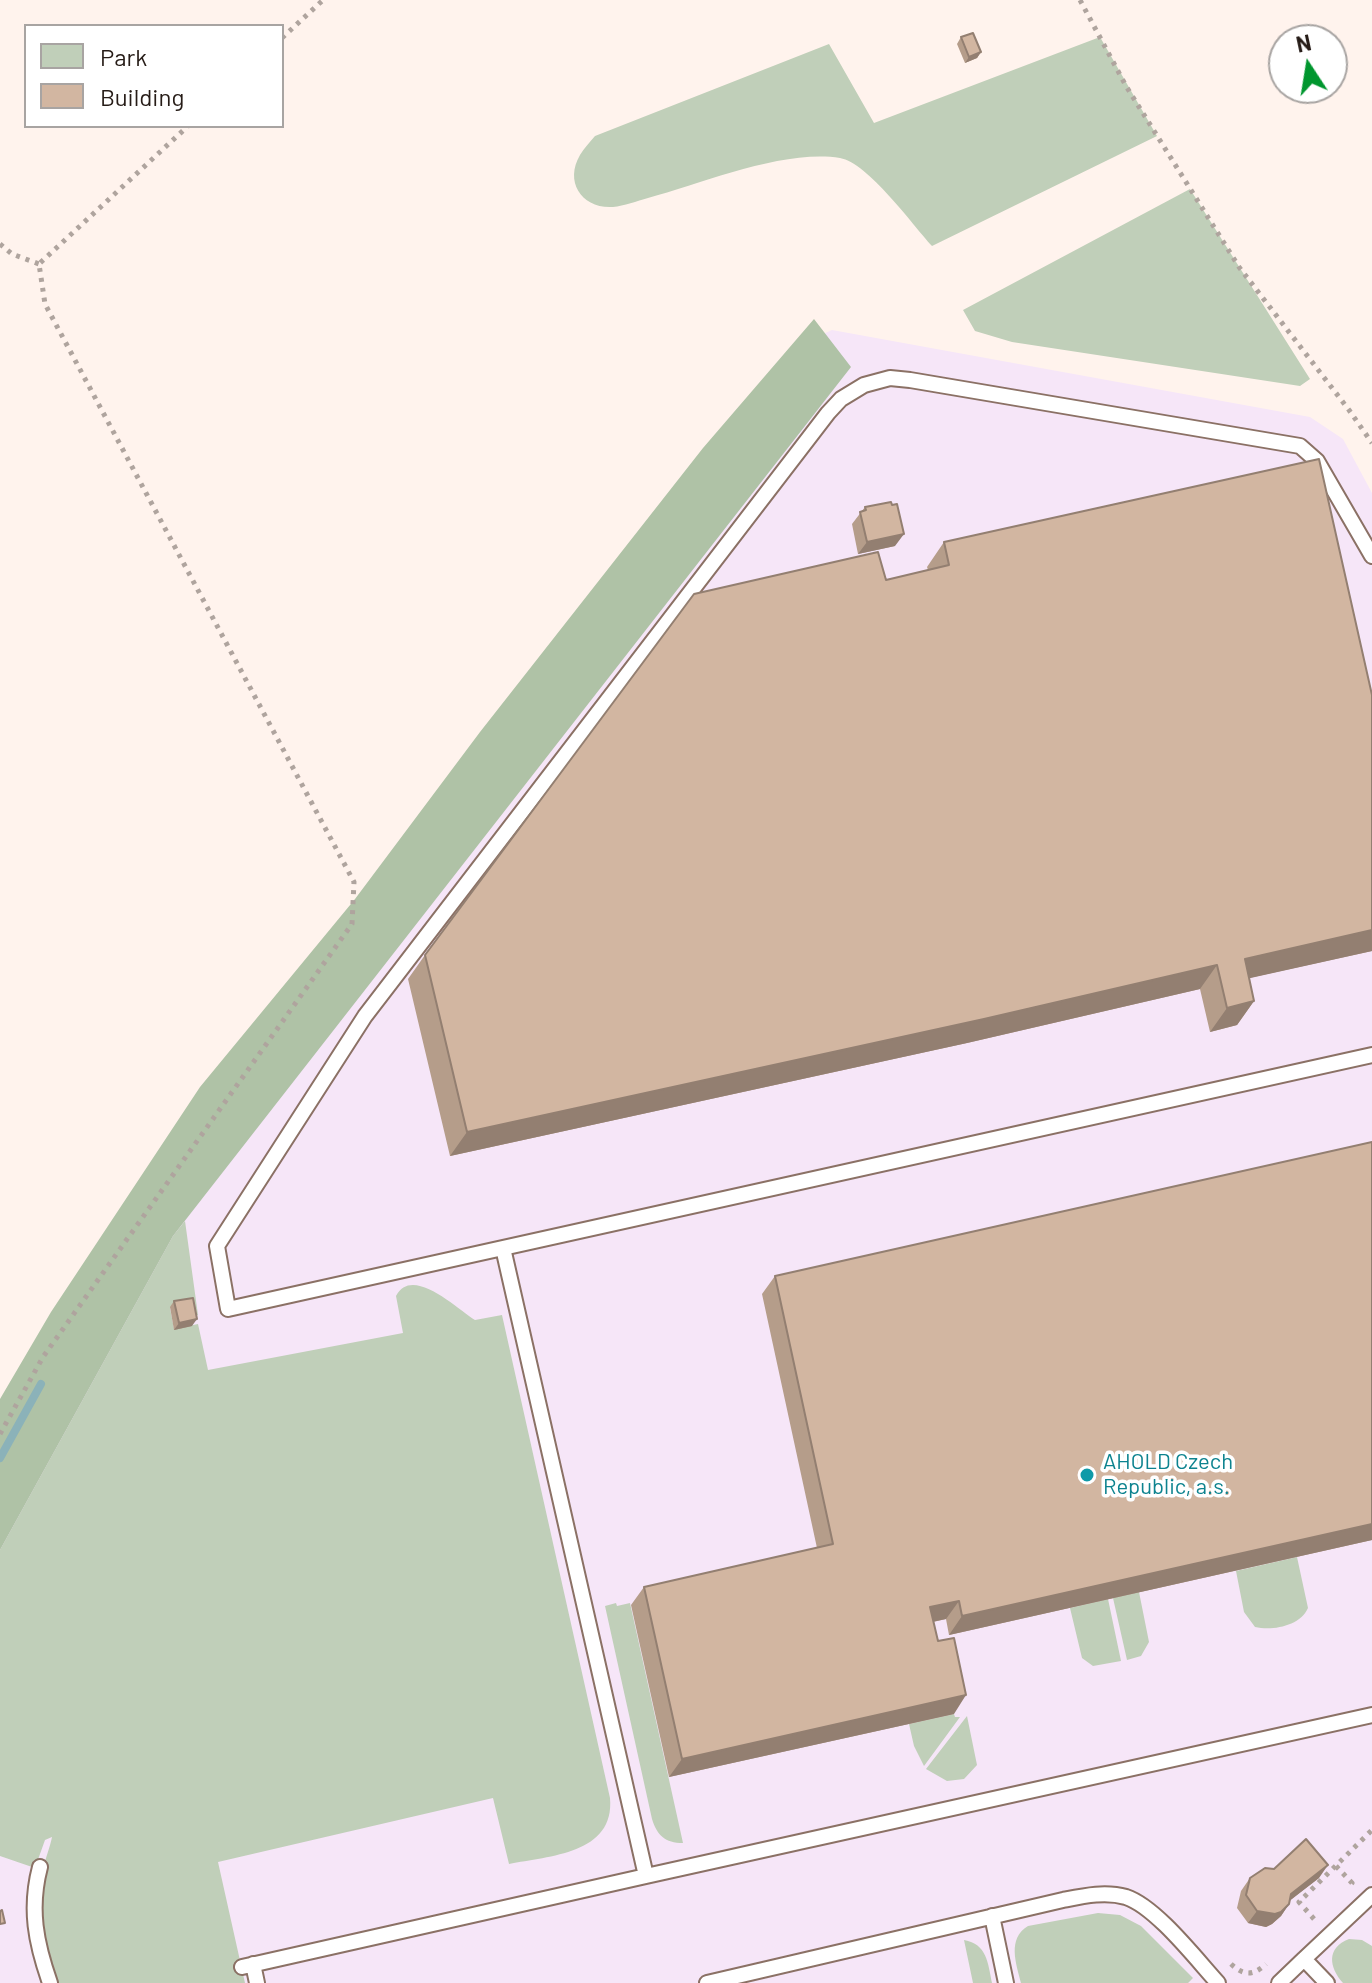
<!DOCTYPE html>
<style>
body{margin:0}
#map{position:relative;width:1372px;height:1983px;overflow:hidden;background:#fff3ed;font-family:Barlow,sans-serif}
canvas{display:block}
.legend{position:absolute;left:24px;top:24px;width:260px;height:104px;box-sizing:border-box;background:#fff;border:2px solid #a8a4a2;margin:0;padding:10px 14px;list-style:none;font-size:24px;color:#261c17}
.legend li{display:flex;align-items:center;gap:16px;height:40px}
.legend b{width:40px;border:2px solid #a8a4a2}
.north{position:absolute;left:1268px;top:24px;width:80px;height:80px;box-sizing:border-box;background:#fff;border:2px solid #a8a4a2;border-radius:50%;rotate:348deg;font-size:22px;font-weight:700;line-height:32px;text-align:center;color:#261c17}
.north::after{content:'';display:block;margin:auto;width:28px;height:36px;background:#00962e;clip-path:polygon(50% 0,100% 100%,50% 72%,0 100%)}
</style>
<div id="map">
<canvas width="1372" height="1983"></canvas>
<ul class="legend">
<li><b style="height:22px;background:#c0cfb9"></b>Park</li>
<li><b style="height:22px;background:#d2b6a1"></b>Building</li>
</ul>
<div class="north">N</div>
</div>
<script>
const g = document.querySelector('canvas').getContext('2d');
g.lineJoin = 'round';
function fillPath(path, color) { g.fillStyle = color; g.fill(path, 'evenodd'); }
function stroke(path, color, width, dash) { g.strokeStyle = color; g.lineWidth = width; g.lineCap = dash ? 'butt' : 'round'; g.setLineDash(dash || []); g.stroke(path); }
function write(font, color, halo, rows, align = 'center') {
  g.font = font + ' Barlow,sans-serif'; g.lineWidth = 7; g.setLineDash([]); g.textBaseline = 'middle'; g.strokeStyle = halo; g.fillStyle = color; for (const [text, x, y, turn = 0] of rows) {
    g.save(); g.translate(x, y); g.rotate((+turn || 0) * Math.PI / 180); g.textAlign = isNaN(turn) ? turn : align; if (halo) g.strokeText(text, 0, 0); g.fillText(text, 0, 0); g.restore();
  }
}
fillPath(new Path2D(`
 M832,330l478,87 33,22 29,54v1490h-1372v-463l164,-306 655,-878z`), '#f6e6f8');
fillPath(new Path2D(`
 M1100,37l57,99 -225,110c-20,-22 -64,-83 -92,-88 -56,-9 -137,25 -192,40 -11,3 -24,8 -35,9 -31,2 -49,-25 -33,-52 4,-7 10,-13 15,-19l234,-92 45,79z
 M1190,189l120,190 -10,7 -288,-44 -37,-11 -12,-21z
 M185,1221l13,94 -7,1 -21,-8 4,21 24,-5 10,46 195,-37 -7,-37c16,-31 60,12 79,24l27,-5 108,483c5,56 -61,58 -101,66l-16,-66 -275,64 27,121h-190c-13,-37 -17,-76 -11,-115 1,-10 6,-20 8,-31l-7,3 -10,28 -35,-12v-306l173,-314z
 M1297,1557l11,51c-8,18 -35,23 -53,19l-11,-15 -8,-41z
 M1139,1592l10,50 -8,14 -14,4 -14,-62z
 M1108,1599l13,62 -28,5 -11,-8 -12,-50z
 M616,1603l1,3 13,-3 53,240c-18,0 -26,-8 -31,-24l-47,-213z
 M954,1714l1,3h5l-36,49 -10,-20 -5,-22z
 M967,1716l10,49 -13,14 -17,2 -21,-12z
 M1098,1913l22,2 21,11 52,52 -5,5h-167c-5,-20 -14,-44 7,-57z
 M1349,1939l13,1 10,6v37h-29c-14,-16 -17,-35 6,-44z
 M964,1940c23,4 24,23 28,43h-19z`), '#c0cfb9');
fillPath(new Path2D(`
 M814,319l37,48 -678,869 -173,314v-151l51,-87 149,-225 155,-188 125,-167 223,-284z`), '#afc2a6');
stroke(new Path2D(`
 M0,1458l41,-74`), '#8bb2b9', 8);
const lane = new Path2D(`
 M1372,556l-55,-95 -17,-15 -390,-66 -20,-2 -26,7 -23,14 -13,14 -463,603 -148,230 11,63 1144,-254
 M503,1248l143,628 726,-161
 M40,1867c-11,42 -4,76 10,116
 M992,1916l14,67
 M253,1964l4,19
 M242,1967l404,-91
 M707,1983l356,-83c20,-4 42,-9 63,-3 30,10 70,62 92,86
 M1279,1983l25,-24
 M1327,1983l-23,-24 68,-64`);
stroke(lane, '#8b7165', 18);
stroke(new Path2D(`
 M1080,0l46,86 113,181 110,143 23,33
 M282,38l41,-38
 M0,244l12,10 27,10
 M0,1434l43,-77 309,-433 2,-42 -309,-578 -6,-40 149,-138
 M1336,1866l16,17 -3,3
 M1314,1919l-15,-17 73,-72
 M1231,1964c13,12 22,12 35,0`), '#afa49e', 5, [4, 6]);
stroke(lane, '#fff', 14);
fillPath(new Path2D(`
 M961,37l20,15 -4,6 -12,5 -8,-19z
 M865,507l30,39 -37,8 -6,-30z
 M944,542l428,153v256l-123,27 5,23 -17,24 -27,7 -10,-43 -233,54 -517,113 -42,-177 17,-24 461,-375 42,-10 -1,-3z
 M1372,1142v398l-423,95 -3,-16 -13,3 21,92 -285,63 -38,-172 13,-18 173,-39 -55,-254 13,-18z
 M174,1301l18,25 -18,4 -4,-23z
 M1274,1869l45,9 -29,22 -1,4 -8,12 -9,8 -6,3 -18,-4 -11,-15 4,-17 9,-13z`), '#b59d8a');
fillPath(new Path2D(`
 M981,52l-4,6 -12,5 4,-6z
 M904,534l-9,12 -37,8 9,-12z
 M1372,930v21l-144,32 17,-24z
 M1217,965l-17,24 -233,54 -517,113 17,-24z
 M1254,1001l-17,24 -27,7 17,-24z
 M197,1319l-5,7 -18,4 5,-7z
 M1372,1524v16l-423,95 13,-19z
 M959,1601l-13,18 -29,6 13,-18z
 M966,1695l-12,19 -285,63 13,-18z
 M1328,1865l-9,13 -36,28 8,-12z
 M1289,1904l-8,12 -9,8 -6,3 -18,-4 9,-12z`), '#937f71');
const building = new Path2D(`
 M973,33l8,19 -12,5 -8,-20z
 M1319,459l53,236v235l-127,29 9,42 -27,7 -10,-43 -233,54 -517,113 -42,-177 269,-361 184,-42 8,28 63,-15 -5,-23z
 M891,502l1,3 5,-1 7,30 -37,8 -7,-30 6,-2 -1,-3z
 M1372,1142v382l-410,92 -3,-15 -29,6 8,34 16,-3 12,57 -284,64 -38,-172 189,-43 -58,-268z
 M193,1298l4,21 -18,4 -5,-22z
 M1306,1839l22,26 -37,29 -2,10 -8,8 -6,2 -18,-3 -11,-16 4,-17 15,-10 9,1z
 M2,1910l3,13 -5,1v-13z`);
fillPath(building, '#d2b6a1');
stroke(building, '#937f71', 2);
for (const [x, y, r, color] of [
 [1087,1475,8,"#0f9aa8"]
]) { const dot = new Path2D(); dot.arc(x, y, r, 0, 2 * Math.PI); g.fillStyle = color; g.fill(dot); stroke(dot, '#fff', 3); }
write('22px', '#0d838f', '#fff', [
 ["AHOLD Czech",1103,1462],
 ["Republic, a.s.",1103,1487]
], 'left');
</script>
